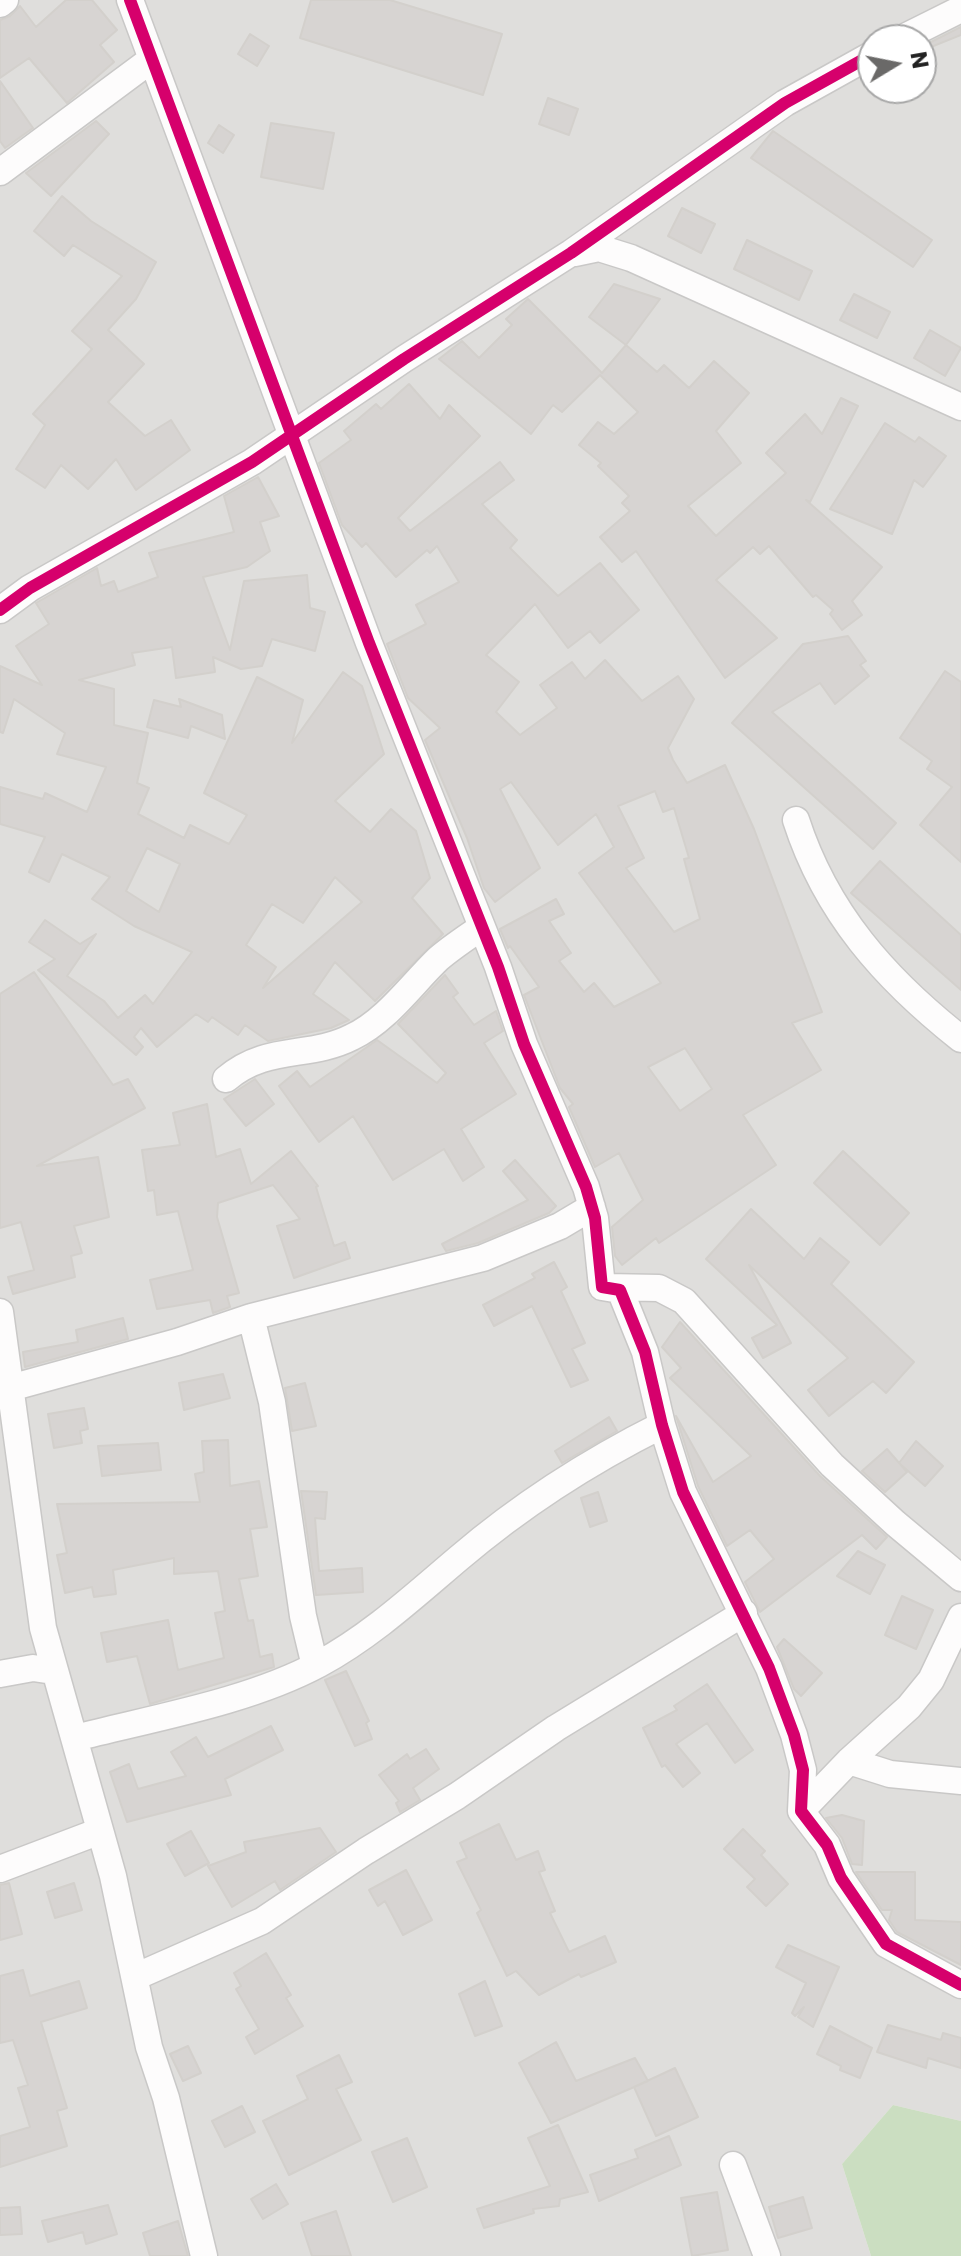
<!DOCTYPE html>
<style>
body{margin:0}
#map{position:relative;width:961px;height:2256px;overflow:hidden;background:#f0eeeb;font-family:Poppins,sans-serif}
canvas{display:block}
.north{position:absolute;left:857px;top:24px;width:80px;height:80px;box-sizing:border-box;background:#fff;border:2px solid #a7a7a7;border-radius:50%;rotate:80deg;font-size:22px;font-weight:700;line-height:32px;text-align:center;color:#222}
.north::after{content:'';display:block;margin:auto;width:28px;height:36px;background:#6a6968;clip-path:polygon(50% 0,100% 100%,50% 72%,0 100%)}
</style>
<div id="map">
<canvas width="961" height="2256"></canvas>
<div class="north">N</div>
</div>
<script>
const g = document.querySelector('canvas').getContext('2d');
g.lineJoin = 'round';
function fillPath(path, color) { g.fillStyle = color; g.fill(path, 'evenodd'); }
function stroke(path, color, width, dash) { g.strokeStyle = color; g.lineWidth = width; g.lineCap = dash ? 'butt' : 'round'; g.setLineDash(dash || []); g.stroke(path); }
fillPath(new Path2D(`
 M0,0h961v2121l-68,-16 -51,59 29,92h-871zM873,40h48v48h-48z`), '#dfdedc');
fillPath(new Path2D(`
 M893,2105l68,16v135h-90l-29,-92z`), '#cbdec1');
const building = new Path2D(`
 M66,0h26l25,30 -17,15 14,17 -47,41 -38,-45 -29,20v-58l10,-4 10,-10 16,21z
 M311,0h79l112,34 -19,61 -183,-57z
 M961,27v8l-40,16v-4z
 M250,34l19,12 -12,20 -19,-12z
 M0,81l33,47 -28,20 -5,-7z
 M548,98l30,11 -9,26 -30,-11z
 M96,121l13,13 -58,62 -25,-23z
 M271,123l63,10 -11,56 -62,-12z
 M219,125l15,10 -11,18 -15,-10z
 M773,131l159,109 -19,27 -162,-109z
 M62,196l29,25 65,41 -20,37 -28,31 36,34 -36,38 37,34 26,-16 19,30 -54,40 -20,-31 -28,30 -27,-24 -16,23 -29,-19 29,-44 -12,-11 59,-65 -20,-18 50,-55 -49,-31 -9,11 -30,-25z
 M682,208l33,16 -14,29 -33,-17z
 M747,240l65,31 -13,29 -65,-31z
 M614,284l46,15 -34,46 -37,-28z
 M854,294l36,18 -13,26 -37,-18z
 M528,299l74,74 24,-28 31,27 7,-7 25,23 25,-27 35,32 -33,38 25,32 -53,43 28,30 70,-63 -20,-20 39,-39 17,20 19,-36 17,8 -48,96 -4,-2 76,67 -30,34 10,14 -20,15 -12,-16 3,-4 -17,-15 -3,2 -44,-51 -9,8 -7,-7 -37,33 61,58 -52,40 -89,-127 -14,11 -22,-25 30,-26 -8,-8 7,-7 -31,-30 3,-3 -22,-18 19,-23 16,12 24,-22 -38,-37 -38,37 -9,-7 -22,29 -92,-75 23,-18 17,17 33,-33 -6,-6z
 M930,330l31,18 -16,28 -31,-18z
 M409,384l31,35 9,-14 31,31 -82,82 12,13 90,-69 14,18 -32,24 35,36 -7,8 48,48 42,-33 39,47 -39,33 -10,-12 -22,17 -33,-44 -49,51 33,27 -23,30 24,23 37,-27 -17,-23 32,-23 13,17 20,-19 37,41 36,-25 16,23 -26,49 5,12 14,23 38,-18 29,64 68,183 -30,11 29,47 -78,45 33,50 -117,78 -3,-5 -34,27 -7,-9 -3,-29 31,-27 -24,-47 -24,14 -26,-60 4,-3 -13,-16 -36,-93 15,-8 -29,-41 -2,2 -8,-19 56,-30 8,15 -15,7 22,32 -12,8 25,31 10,-9 20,24 47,-24 -82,-110 35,-26 -18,-33 -38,31 -47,-63 -11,7 40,79 -45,34 -11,-14 -17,-50 -42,-98 15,-12 -32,-30 -21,-54 39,-20 -10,-19 43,-23 -22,-36 -7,7 -3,-3 -31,27 -30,-34 -4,4 -20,-22 -23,-62 32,-23 -7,-9 32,-27 5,5zM655,791l8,21 11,-4 15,50 -5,1 16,60 -26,13 -48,-64 18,-10 -26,-52zM685,1048l27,41 -32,22 -32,-44z
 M885,423l30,19 4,-5 27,19 -23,31 -9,-7 -22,54 -62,-25z
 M258,477l21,39 -19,6 10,29 -23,16 -44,10 27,73 14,-69 63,-6 3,33 15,4 -10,39 -43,-12 -10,27 -21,3 -28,-12 2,15 -39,6 -4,-31 -40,6 3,12 -56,15 35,9v36l34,8 -11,50 12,5 -11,26 46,24 6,-13 39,19 18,-29 -43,-22 53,-116 46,23 -11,43 51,-71 19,14 22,68 -49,47 35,31 21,-23 25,22 14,47 -18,20 31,36 -68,67 -40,-39 -22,32 36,26 -18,8 -63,13 -23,-16 -7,10 -26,-18 -4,5 -12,-8 -39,33 -16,-19 -7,9 9,10 -7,8 -98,-85 17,-11 -26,-17 16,-22 35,24 16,-10 -29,42 37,25 14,17 27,-23 8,9 39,-52 -58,-26 -42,-27 18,-22 -48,-23 -13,28 -20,-10 16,-35 -45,-13v-37l43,12 2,-6 42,19 19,-45 -49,-13 8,-21 -51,-34 -11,34 -3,-1v-66l42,19 -26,-39 33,-22 -13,-21 61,-35 4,18 13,-5 4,11 40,-15 -9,-24 85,-21 -10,-36zM147,848l33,16 -21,48 -33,-21zM335,877l27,25 -99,86 13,-21 -30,-22 26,-41 31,19z
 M848,636l18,25 -6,4 9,11 -34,28 -15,-21 -48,29 124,111 -23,26 -141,-126 71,-79z
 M945,671l16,11v180l-41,-37 32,-38 -25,-18 5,-8 -32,-23z
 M179,699l43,16 3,24 -34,-13 -3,12 -41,-11 7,-27 27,7z
 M880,861l81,74v55l-110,-97z
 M34,972l79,113 15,-6 17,29 -108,58 61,-9 11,60 -35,9 8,27 -11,3 4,21 -62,17 -5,-17 26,-7 -13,-48 -21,6v-234z
 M445,975l13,18 -5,4 21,28 22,-14 7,20 -19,12 32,51 -55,35 23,38 -21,14 -19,-32 -51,31 -40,-64 -34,26 -40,-56 18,-15 13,16 67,-47 60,43 9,-10 -48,-49z
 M255,1079l19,25 -28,22 -22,-27z
 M207,1104l9,53 24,-8 11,35 40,-33 27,35 -2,1 18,59 11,-4 5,16 -56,20 -17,-52 23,-7 -27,-34 -55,18 -1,14 22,76 -12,3 3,11 -17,6 -3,-13 -53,9 -7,-29 43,-10 -15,-59 -21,4 -3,-25 -6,1 -6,-41 38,-5 -7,-32z
 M843,1151l66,62 -29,32 -66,-62z
 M515,1160l41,46 -7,7 -71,30 -32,8 -4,-7 86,-44 -25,-29z
 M751,1209l53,50 16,-21 29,24 -18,22 83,78 -28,31 -13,-12 -44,35 -21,-26 40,-32 -99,-93 42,78 -28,15 -11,-20 25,-13 -71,-66z
 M554,1262l13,25 -6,4 24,52 -13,6 16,31 -17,7 -39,-81 -38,20 -11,-21 52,-27 -3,-4z
 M123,1318l5,21 -103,28 -2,-15 55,-10 -2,-12z
 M680,1322l140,154 67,61 -11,12 -14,-14 -102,77 -15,-30 29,-23 -24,-29 -23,16 -29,-60 -22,-70 37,66 38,-26 -81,-78 11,-10 -19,-21z
 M223,1374l7,24 -46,12 -5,-27z
 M305,1383l11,43 -24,5 -7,-43z
 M84,1408l4,21 -8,2 2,12 -28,5 -6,-34z
 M609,1417l8,14 -55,32 -7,-12z
 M228,1440l2,46 29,-5 8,46 -17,2 8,47 -19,3 9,42 5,-1 7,37 12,-3 2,13 -124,37 -13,-48 -30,6 -6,-29 67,-13 10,50 46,-12 -9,-45 10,-2 -7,-40 -44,3v-16l-61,12 3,24 -22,3 -2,-10 -27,6 -8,-38 10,-2 -10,-49 143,-2 -5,-28 9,-2 -2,-31z
 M916,1441l27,25 -18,20 -26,-23z
 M158,1443l3,27 -59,6 -4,-30z
 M887,1449l20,23 -22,20 -23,-21z
 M301,1491l26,1 -2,27 -10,-1 4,53 43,-3 1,24 -47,3z
 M598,1492l9,29 -17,6 -9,-29z
 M858,1551l27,14 -15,29 -33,-18z
 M902,1596l31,14 -17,39 -31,-14z
 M784,1639l38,34 -21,23 -7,-7 -17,-42z
 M346,1671l23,50 -3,2 6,16 -17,7 -30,-66z
 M707,1684l46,66 -18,13 -28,-40 -31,21 24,29 -17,14 -18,-22 -3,2 -19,-39 34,-18 -3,-4z
 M271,1726l12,24 -58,29 6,16 -104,27 -17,-50 19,-8 9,25 48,-13 -15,-24 25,-15 12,20z
 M426,1749l13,20 -26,19 7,12 -20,12 -4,-9 3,-2 -20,-26 28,-21 3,5z
 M842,1815l22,6 -2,44 -10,-1 -10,-26 -16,-20z
 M499,1824l17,36 22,-9 7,19 -6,2 16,39 -5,2 19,39 36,-16 11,26 -35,15 -2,-3 -40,21 -23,-24 -9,5 -30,-63 4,-3 -24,-48 10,-4 -7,-15z
 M320,1828l16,24 -56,38 -5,-9 -43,26 -24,-41 38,-14 -2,-10z
 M743,1829l22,22 -4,4 27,29 -22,22 -19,-19 8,-8 -31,-30z
 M191,1831l18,32 -24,13 -18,-32z
 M406,1870l26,50 -29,15 -18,-34 -7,5 -9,-16z
 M856,1872h59v48l46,2v43l-64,-33 -8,-12 3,-10h-10z
 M9,1883l13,51 -22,6v-55z
 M74,1883l8,27 -27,8 -8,-26z
 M788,1945l51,22 -26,60 -15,-10 6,-10 -9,9 -3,-3 14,-30 -30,-16z
 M266,1953l25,42 -5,3 17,28 -48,28 -9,-17 13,-8 -23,-40 5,-3 -7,-13z
 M23,1970l7,26 49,-15 8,27 -46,14 26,86 -10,3 10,35 -67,21v-31l30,-9 -12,-39 10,-3 -15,-45 -13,3v-67z
 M485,1981l17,45 -27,10 -16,-42z
 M888,2025l53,15 2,-7 18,5v30l-33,-10 -2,10 -49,-16z
 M830,2026l42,22 -12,30 -20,-8 1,-4 -24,-12z
 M556,2042l20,39 59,-23 13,23 -97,42 -32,-60z
 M188,2046l13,27 -18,8 -13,-27z
 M339,2055l13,27 -16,7 25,51 -72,35 -26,-54 45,-22 -11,-23z
 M675,2068l23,49 -42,19 -22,-49z
 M242,2106l13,26 -30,15 -13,-26z
 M558,2125l30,67 -28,7 -1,7 -26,3 1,4 -50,15 -7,-19 73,-23 -22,-48z
 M669,2136l12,29 -82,36 -9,-26 48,-17 -3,-8z
 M407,2138l20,49 -34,15 -21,-50z
 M276,2184l12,20 -25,15 -12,-20z
 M717,2192l11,58 -36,6 -11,-58z
 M803,2197l9,31 -34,10 -9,-31z
 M108,2205l9,29 -31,10 -3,-12 -35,10 -6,-21z
 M20,2207l2,27 -22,1v-27z
 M336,2211l15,45h-39l-11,-33z
 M178,2221l10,35h-38l-7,-23z`);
fillPath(building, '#d7d4d2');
stroke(building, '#d3d0cc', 2);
const minor = new Path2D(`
 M130,0l239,643 129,324 26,77 62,143 9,31 7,69 18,3 25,62 17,73 21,67 86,176 25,67 9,35 -2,41 26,34 14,33 45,66 75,41
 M0,4l5,-4
 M899,40l62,-31
 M0,172l152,-113
 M575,253l24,-5 32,10 330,149
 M0,610l30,-22 222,-126 152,-103 167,-106 214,-150 88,-49
 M796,820c30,93 89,159 165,219
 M226,1079c41,-35 83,-20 126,-42 34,-16 59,-52 86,-78 14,-12 29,-22 44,-32
 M606,1287l53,1 25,13 148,164 63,58 66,55
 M0,1312l43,316 70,248 36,171 17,51 38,158
 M251,1317l21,85 31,214 12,50
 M10,1388l167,-46 74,-25 232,-59 77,-32 32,-19
 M0,1674l33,-6 20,3
 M75,1738c78,-20 173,-36 244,-74 52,-28 95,-68 140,-106 61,-52 131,-97 203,-133
 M849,1761l41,13 71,7
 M801,1811l48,-50 60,-54 22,-27 30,-63
 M0,1869l100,-38
 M135,1977l127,-56 104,-70 91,-55 99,-68 188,-115
 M733,2165l34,91`);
stroke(minor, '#c9c8c7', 29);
stroke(minor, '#fdfcfc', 26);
stroke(new Path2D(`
 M130,0l239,643 129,324 26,77 62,143 9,31 7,69 18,3 25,62 17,73 21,67 86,176 25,67 9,35 -2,41 26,34 14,33 45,66 75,41
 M0,610l30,-22 222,-126 152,-103 167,-106 214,-150 88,-49`), '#d6006c', 12);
</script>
